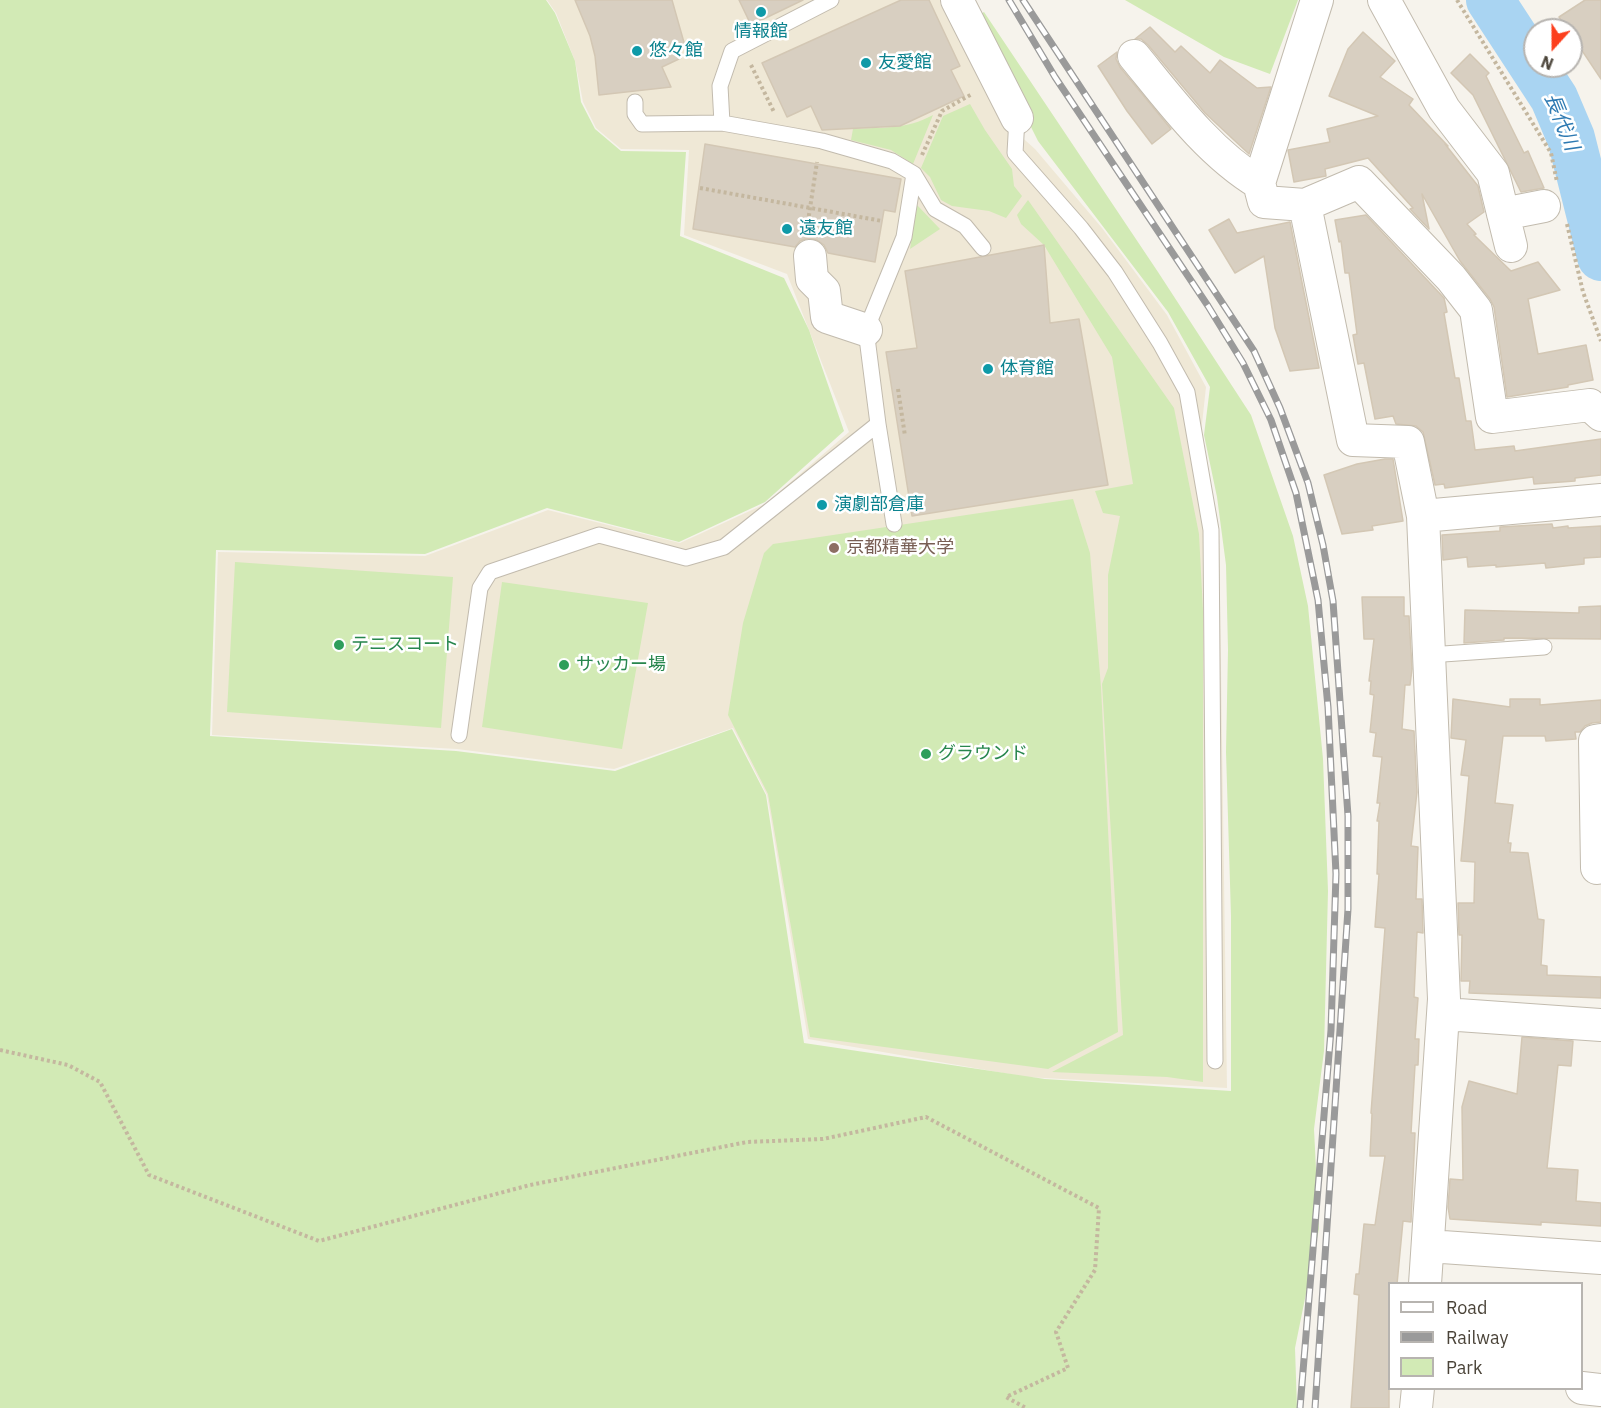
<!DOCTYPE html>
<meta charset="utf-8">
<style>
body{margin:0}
#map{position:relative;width:1601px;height:1408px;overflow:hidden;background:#f6f3ec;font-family:"IBM Plex Sans",sans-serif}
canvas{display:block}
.legend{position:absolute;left:1388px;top:1282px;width:195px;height:108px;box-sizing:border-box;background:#fff;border:2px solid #b7b4b0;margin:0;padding:8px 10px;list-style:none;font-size:18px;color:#4b4439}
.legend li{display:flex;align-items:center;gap:12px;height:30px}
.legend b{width:30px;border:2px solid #b7b4b0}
.north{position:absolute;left:1523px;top:18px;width:60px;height:60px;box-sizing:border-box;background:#fff;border:2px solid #b7b4b0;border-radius:50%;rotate:201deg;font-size:16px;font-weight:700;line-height:24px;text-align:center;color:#4b4439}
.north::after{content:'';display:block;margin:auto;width:21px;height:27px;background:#fc3f1d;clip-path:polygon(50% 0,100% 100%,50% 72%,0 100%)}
</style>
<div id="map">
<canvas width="1601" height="1408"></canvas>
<ul class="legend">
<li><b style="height:8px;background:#fff"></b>Road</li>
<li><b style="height:8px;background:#9a9a9a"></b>Railway</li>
<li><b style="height:16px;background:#d2eab5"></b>Park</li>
</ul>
<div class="north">N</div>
</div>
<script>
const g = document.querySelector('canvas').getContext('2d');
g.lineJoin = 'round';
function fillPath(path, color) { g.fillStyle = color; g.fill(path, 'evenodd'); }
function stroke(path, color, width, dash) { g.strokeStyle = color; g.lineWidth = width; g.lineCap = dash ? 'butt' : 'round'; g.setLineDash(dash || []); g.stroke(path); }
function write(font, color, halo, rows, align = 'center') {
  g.font = font + ' "IBM Plex Sans","Noto Sans JP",sans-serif'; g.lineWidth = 5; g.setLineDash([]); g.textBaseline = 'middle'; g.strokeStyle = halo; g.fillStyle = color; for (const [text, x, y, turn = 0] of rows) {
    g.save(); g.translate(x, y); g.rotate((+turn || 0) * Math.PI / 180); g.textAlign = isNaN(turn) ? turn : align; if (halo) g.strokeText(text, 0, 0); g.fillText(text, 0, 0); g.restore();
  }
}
fillPath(new Path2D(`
 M547,0h393l67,124 28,25 67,79 65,87 39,72 -5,46 18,95 8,560 -201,-11 -218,-38 -41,-244 -34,-67 -119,41 -157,-20 -245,-14 6,-183 207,4 123,-46 132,33 85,-39 84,-72 -62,-158 -103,-39 5,-85 -68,-1 -25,-21 -13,-26 -8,-41 -19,-48z`), '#efe8d6');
fillPath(new Path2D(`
 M0,0h546l9,13 20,48 6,41 14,27 26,22 65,1 -6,84 104,42 25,52 35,101 -79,71 -86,40 -132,-34 -122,46 -209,-4 -6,186 246,15 159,20 117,-42 34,66 38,248 241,36 186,12v-175l-5,-164 2,-102 -2,-85 -9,-68 -13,-62 6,-48 -42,-75 -130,-171 -62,-124 8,-5 174,260 93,143 42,121 15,70 15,153 5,132 -4,160 -10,78 5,100 -24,119 2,60h-1297z
 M1125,0h173l-28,74 -46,-17z
 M970,104l15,26 27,39 2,17 8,10 -16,22 -17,-7 -37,-5 -11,-6 -11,-23 -9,-9 22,-52z
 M933,115l-20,49 -22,-14 -40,-10 2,-11c29,-2 53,1 80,-14z
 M1028,200l146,208 25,126 4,77v471l-36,-5 -115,-5 71,-37 -21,-351 6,-16v-93l12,-59 -17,-3 -8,-22 38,-7 -21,-127 -68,-112 -23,-21 -4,-9z
 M917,205l23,24 -30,20z
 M1073,499l17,54 11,134 17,345 -70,37 -238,-32 -42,-243 -40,-79 15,-92 21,-70 9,-9z
 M235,562l218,15 -12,151 -214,-16z
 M502,582l146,21 -26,146 -140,-22z`), '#d2eab5');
stroke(new Path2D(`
 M1490,0l64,98 17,40 30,119`), '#a9d4f2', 48);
const building = new Path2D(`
 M575,0h97l13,46 -5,1 1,11 -19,9 9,20 -72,8 -4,-39 -5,-20z
 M739,0h64l-52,25z
 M901,0h28l31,66 -9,4 13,26 -64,30 -78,4 -11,-24 -24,11 -25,-54z
 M1585,0h16v79l-30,-45v-4h-3l-9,-13z
 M1150,27l25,25 6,-6 29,27 10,-13 37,28 14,-1 -22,67 -44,-41 -57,-68 -7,-6h-6z
 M1363,32l32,29 -15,16 33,22 -4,6 39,41 -3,-2 33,42 6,26 -17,12 9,10 -2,1 37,36 27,-9 22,28 -32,9 10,55 48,-9 7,35 -25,5v2l-61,10 -13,-90 -4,-8 -30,-38 -38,-67 7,35 -19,-20 3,-1 -45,-50 -43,11 1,7 -32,6 -6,-32 42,-8 -3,-13 51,-13 -49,-20 19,-47z
 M1117,52l-1,7 4,8 51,62 -19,15 -25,-33 -29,-45z
 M1470,54l19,19 -3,3 38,77 4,-2 16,37 -23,4 -48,-97 -22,-22z
 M705,144l196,35 -6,33 -11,-2 -9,52 -47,-9 -4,-8 -7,-5 -9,-2 -8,3 -5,6 -102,-18z
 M1366,215l78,83 3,14 -3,1 11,65h4l7,43h5l4,29 39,-4 1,5 86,-12v36l-26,3v3l-41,3 -1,-7 -88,11 -1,-4 -9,1 -12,-53 -7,-6 -20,-2 -3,-8 -18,3 -11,-56 -6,1 -5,-29 4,-1 -8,-61h-4l-4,-32 -2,1 -4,-22z
 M1229,219l8,14 53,-11 29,146 -29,3 -15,-43 -11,-72 -29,17 -26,-43z
 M1044,245l6,78 29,-4 29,166 -196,31 -26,-164 31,-4 -12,-77z
 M1385,459h8l10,62 -31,5 1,4 -31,4 -18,-59 33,-11z
 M1552,524l1,4 15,-2v2l33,-2v31l-17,1v6l-38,4 -1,-5 -49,4v-2l-28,2 -1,-10 -24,3 -1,-25 58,-4v-4z
 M1362,597h42v19h5l3,53 -2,16h-5l-3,44 12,2 3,61 -6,54 7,1 -2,52h6l1,34 -6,-1 -3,65 4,1 -3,41h4l-1,26h-3l-4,68h4l-4,89 -8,-1 -6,63h-8v124h-38l8,-113 -5,-1 2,-20h3l5,-50 11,1 10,-69h-15l2,-42 -1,-1 14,-185 -10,-1 4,-53h-2l2,-53h-2l3,-18h-3l5,-46 -9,-1 3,-23 -6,-1 4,-37 -4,-1 1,-13h-2l5,-42h-10z
 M1601,606v33l-97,-1v2l-40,3 1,-33 114,3v-6z
 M1453,699l57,8v-8h30v6l61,-5v22l-9,1 -7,3 -5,6h-5l1,7 -30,2 -1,-5h-42l-8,67 18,2 -5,38h3l-1,9 18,1 10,66 6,1 -3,45 6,1v9l54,2v21l-132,-5 1,-12h-9l1,-46h-3l-1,-32h16l1,-41 -14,-1 8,-85 -8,-1 5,-35 -15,-2z
 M1522,1037l51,4 -2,25 -13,-1 -11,103 31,2 -2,31 25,2v23l-60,-4v3l-91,-6 -2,-12 2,-28 13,1 -1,-73 7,-26 48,13z`);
fillPath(building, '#d8cfc1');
stroke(building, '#d3c7b4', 1.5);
const service = new Path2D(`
 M635,102v12l7,10 80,-1 73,13 27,5 70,20 22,13 -10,63 -38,93 12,94 16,100
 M1017,118l-2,35 66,75 34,44 45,71 27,49 24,138 4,531
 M722,123l-2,-37 12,-35 99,-51
 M914,174l21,35 30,17 18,22
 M1429,655l115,-8
 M459,735l21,-147 10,-16 109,-37 87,23 38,-11 154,-123`);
const minor = new Path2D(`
 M957,0l60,118
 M1384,0l60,109 49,64 18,73
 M1134,56c36,44 75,97 125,127
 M1305,205l-41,-3 -5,-19 58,-183
 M1503,214l41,-8
 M810,256l2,23 12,12 3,26 39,13
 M1423,516l178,-16
 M1597,868l-2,-127 6,-1
 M1444,1014l157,11
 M1428,1246l173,12
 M1425,1284l19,-285 -21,-483 -15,-74 -55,-2 -48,-235 54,-23 92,96 25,32 16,107 98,-12 11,10
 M1582,1388l19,2
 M1416,1408l2,-20`);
stroke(service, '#c2bbae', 17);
stroke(minor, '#c2bbae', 34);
stroke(new Path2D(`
 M1457,0l94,153 6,29
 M751,65l23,47
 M922,155l20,-44 30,-17
 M700,188l182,33
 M1567,224l16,68 18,49
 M807,228l10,-66
 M898,389l7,47
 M0,1050l68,15 32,17 49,93 170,66 211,-56 217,-43 76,-3 103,-22 173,91 -4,62 -39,62 12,36 -62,29 20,11`), '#c4b79f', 4, [3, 3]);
stroke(service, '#fff', 15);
stroke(minor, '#fff', 32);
const rail = new Path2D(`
 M1009,0l46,77 153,229 35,57 28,57 25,73 22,107 10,107 8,167 -5,156 -31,378
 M1023,0l231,351 26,57 28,75 15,62 10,56 15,215v93l-33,499`);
stroke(rail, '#9a9a9a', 7);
stroke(rail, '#fff', 4.5, [14]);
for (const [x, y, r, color] of [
 [761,12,6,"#0f9aa8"],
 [637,51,6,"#0f9aa8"],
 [866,63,6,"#0f9aa8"],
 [787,229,6,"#0f9aa8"],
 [988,369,6,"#0f9aa8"],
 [822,505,6,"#0f9aa8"],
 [834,548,6,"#8d6e63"],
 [339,645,6,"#2e9e5b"],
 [564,665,6,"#2e9e5b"],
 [926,754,6,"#2e9e5b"]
]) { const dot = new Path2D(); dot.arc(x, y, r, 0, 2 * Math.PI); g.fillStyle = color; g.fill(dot); stroke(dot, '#fff', 2); }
write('18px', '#0d838f', '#fff', [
 ["情報館",761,32,"center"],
 ["悠々館",649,51],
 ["友愛館",878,63],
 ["遠友館",799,229],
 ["体育館",1000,369],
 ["演劇部倉庫",834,505]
], 'left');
write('18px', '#785e54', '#fff', [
 ["京都精華大学",846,548]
], 'left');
write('18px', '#27864d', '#fff', [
 ["テニスコート",351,645],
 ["サッカー場",576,665],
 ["グラウンド",938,754]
], 'left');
write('italic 20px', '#2e7ab2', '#fff', [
 ["長代川",1561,122,68]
]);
</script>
